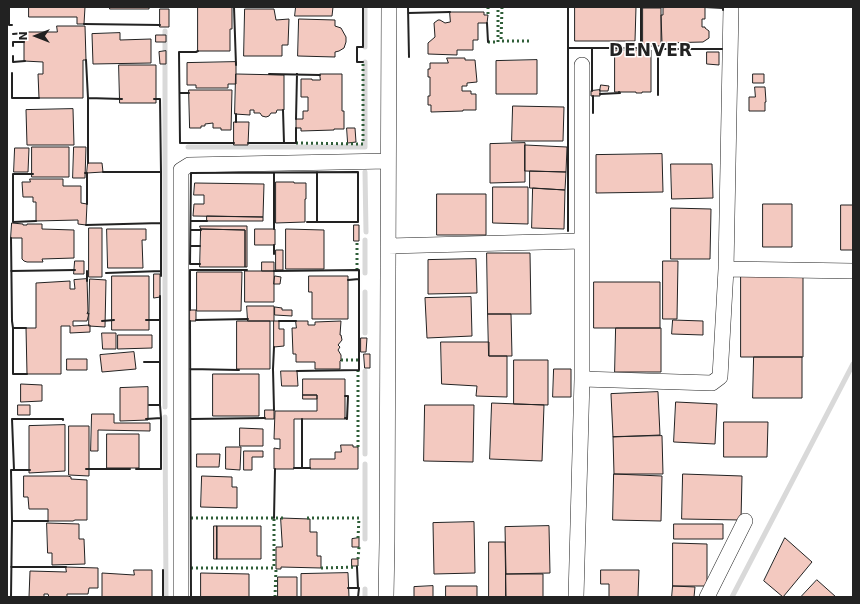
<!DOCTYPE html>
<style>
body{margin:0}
#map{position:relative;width:860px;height:604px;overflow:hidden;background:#fff;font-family:"DejaVu Sans",sans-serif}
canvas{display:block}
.frame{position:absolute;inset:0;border:8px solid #222;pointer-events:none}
.north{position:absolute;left:16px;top:16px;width:40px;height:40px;-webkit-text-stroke:3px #fff;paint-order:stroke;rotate:270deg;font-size:11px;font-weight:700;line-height:16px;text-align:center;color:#222}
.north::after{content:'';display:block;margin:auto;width:14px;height:18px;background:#222;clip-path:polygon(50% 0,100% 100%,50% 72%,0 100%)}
</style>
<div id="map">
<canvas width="860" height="604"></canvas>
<div class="frame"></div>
<div class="north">N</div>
</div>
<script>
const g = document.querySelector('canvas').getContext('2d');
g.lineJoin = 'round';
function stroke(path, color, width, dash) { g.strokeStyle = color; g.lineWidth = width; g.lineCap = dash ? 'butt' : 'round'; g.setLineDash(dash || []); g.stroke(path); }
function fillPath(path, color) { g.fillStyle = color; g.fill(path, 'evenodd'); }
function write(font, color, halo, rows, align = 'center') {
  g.font = font + ' "DejaVu Sans",sans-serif'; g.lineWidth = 3; g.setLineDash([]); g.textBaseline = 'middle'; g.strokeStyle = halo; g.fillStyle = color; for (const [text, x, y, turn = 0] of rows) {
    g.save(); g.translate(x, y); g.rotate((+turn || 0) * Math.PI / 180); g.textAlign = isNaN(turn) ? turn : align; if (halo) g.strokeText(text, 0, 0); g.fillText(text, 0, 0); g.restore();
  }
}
stroke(new Path2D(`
 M365,47v-40
 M188,147h177v-85
 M365,172l1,60
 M365,273v-33
 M365,292v41
 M365,371v83
 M165,407v-376
 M165,417l1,180
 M365,464v75
 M365,597v-8
 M732,597l121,-233`), '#d9d9d9', 5);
const building = new Path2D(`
 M29,7h56l-1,17h-7v-7h-48z
 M110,7h39v2h-39z
 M198,7h34v22h-2v22h-32z
 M296,7h37l-1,9h-37z
 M575,7h61l-1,34h-60z
 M705,7v12h-3v8h3v1l4,3v7l-6,4 -41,1 -1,-28h2v-7z
 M643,8h18v38h-18z
 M160,9h9v18h-9z
 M245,9h29l2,11 13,-1 -1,26h-6v11h-38z
 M450,12h34v3h4l-1,8h-9v17h-5v10h-16v5l-29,-1v-11l7,-6 -1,-14 4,-3h2l5,3 5,-1z
 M299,19l36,1v6l6,2 5,9v5l-2,6 -5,3 -4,1v5l-37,-1z
 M57,26h28l1,34h-3v38h-44l-1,-24h5v-12l-19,-1v-29h33z
 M120,33v7l31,-1v24l-58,1 -1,-30z
 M156,35h10v7h-10z
 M615,50h36v42h-9v1h-6v-1h-21z
 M166,51v13h-6l-1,-12z
 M707,52h12v13l-12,-1z
 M447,58h18v2h10l2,22 -10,1v3h-5v5h9v3h5v16h-13v1l-32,1v-7h-3v-9h2v-19h-2v-8h2v-6h18z
 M537,60v34h-41v-33z
 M236,62v22h-8v4h-32v-3h-9v-22z
 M119,65h37v38h-36z
 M236,74l48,1v35h-7l-1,3h-5l-2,3 -3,1 -4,-1 -2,-3h-6v-3h-4v5l-15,-1z
 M320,74h22v37h2v18h-10v1l-33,1v-3h-5v-9h7v-8h5v-14h-7v-18h11v1h8z
 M753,74h11v9h-11z
 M601,85l8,1 -1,5h-8z
 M755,87h10l1,15h-1v9h-16v-14h6z
 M189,90h43l-1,40h-10v-2h-8v-5l-8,1v2h-4v2h-11z
 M600,90v6h-9v-5z
 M513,106l51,1 -1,34h-51z
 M73,109l1,36h-47l-1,-35z
 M234,122h15l-1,23h-14z
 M347,128h8l1,14 -8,1z
 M525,143v39l-35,1v-39z
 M525,145l42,2 -1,25 -41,-1z
 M32,147h37v30h-37z
 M74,147h12l-1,31h-12z
 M15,148h14l-1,24h-14z
 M662,154l1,38 -67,1v-38z
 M88,163h14l1,9 -16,1z
 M671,164h41l1,34 -41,1z
 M530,171l36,1 -1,18 -35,-2z
 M30,179h33v7h18v17l6,1 -1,21 -8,-1v-4l-42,1v-19h-3v-5h-10l-1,-15h8z
 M276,182h18v1h12v16h-1v23l-29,1z
 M195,183l69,1 -1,33 -70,-1 1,-12h10v-9h-10z
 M493,187h35v37l-35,-1z
 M533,188l32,2 -1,39 -32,-1z
 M437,194h49v41h-49z
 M763,204h29v43h-29z
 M841,205h12v45h-12z
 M671,208l40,1 -1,50h-39z
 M207,216l56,1v4h-56z
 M12,223l11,1v1h4v-1h15v5l32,1v28l-32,1 1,3h-16l-3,-1 -2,-2v-21h-11z
 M354,225h5v16h-5z
 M200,226h47v41h-2v-37l-44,-1z
 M89,228h13v49h-13z
 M107,229h39v11h-4l1,28h-35z
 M201,229l44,1v37h-45z
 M255,229h20v16h-20z
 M286,229l38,1v39h-38z
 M276,250h7v20h-7z
 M487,253h43l1,61h-43z
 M476,259l1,34 -49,1v-34z
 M75,261h9v13h-10z
 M663,261h15l-1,58h-14z
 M262,262h12v9h-12z
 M245,271h29v31h-29z
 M197,272h45l-1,39h-44z
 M154,274h6v23l-6,1z
 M112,276h37v54h-37z
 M275,276l6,1 -1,7h-6z
 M309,276h39v43h-36v-27h-3z
 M741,276l62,1v80h-62z
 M87,279l1,32 -1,3 2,-1 -2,8h-14v5l17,-1v7l-20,1v-7h-9v48h-34l-1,-46h10v-45l34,-2v8h5l-1,-9z
 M90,279l16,1 -1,47 -16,-1z
 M594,282h66v46h-66z
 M471,297l1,39 -45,2 -2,-40z
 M247,306h27v15h-26z
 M275,307l7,1v2h10v6l-17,-1z
 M190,310h6v11h-6z
 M488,314h23l1,42h-23z
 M673,320l30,1v14l-31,-1z
 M237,321h33v48h-33z
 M274,321h5v8h5v17l-10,1z
 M296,321h12v4h7v-3l26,-1 -1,14h1l1,5 -4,5 2,2 -2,3 3,5v5l-1,1v8h-25v-7h-19v-8h-3l-1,-26h4z
 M616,328h45v44h-46z
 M102,333h14v16h-13z
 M118,335h34v13l-34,1z
 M361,338h6l-1,14h-5z
 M441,342h48v14h18v41l-31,-1 1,-10 -35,-2z
 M134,352l2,17 -34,3 -2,-17z
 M364,354h6v14h-5z
 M754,357h48v41h-49z
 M67,359h20v11h-20z
 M514,360h34v45l-34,-1z
 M554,369h17v28h-18z
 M281,371h16l1,15h-16z
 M213,374h46v42h-46z
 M303,379h42v40h-51v50h-20v-21l6,1v-10h-6l1,-28h42v-16h-14z
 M21,384l21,1v16l-21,1z
 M148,387v33l-28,1v-33z
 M658,392l2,43 -47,2 -2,-43z
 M303,395h14v4h-14z
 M676,402l41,2 -2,40 -41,-2z
 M492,403l52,2 -2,56 -52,-2z
 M18,405h12v10h-12z
 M425,405h49l-1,57 -49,-1z
 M265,410h9v9h-9z
 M92,414h22v9h36v8l-52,-1v21h-7z
 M724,422h44l-1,35h-43z
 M65,425v46l-36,2v-47z
 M69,426h20v50l-20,-1z
 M240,428l23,1v17h-23z
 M107,434h32v34h-32z
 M662,436l1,38h-49l-1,-37z
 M341,445h12v2h5v22h-48v-10h25v-7h6z
 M226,447h15l-1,23 -14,-1z
 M244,451h19v6h-11v13h-8z
 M197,454h23l-1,13h-22z
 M614,474l48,2 -1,45 -48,-1z
 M683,474l59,2 -1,44 -59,-1z
 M24,476h44l3,1v2l16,1v40h-12l-2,1h-25v-12h-19l-1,-12h-4z
 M202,476l30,1v10h5v21l-36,-1z
 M281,518l29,1v13h7v24h4v12l-40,-1v2h-5v-22h6z
 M474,522l1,51 -41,1 -1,-51z
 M47,523l32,1v15h5l1,25 -33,1v-12h-4z
 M674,524h49v15h-49z
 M214,526h3v33h-3z
 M217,526h44v33h-44z
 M549,526l1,47 -44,1 -1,-47z
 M359,538v9h-7v-8z
 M785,538l27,24 -29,35 -19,-16z
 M489,542h16l1,55h-17z
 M673,543l34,1v42h-34z
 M352,559h6v7h-6z
 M66,567l32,1v20h-9l-1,6h-21v3h-18l-1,-3h-4v3h-15l1,-26 36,1z
 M134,570h18v27h-50v-24l32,2z
 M601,570h38l-1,27h-29v-13h-8z
 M201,573l48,1v23h-48z
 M348,573l1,24h-48v-23z
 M506,574h37v23h-37z
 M278,577h19v20h-19z
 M817,580l19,17h-35z
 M433,586v11h-19v-10z
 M446,586h31v11h-31z
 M673,586l22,1 -1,10h-22z`);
fillPath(building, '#f3c9c0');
stroke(building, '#222', 1);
const street = new Path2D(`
 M388,246l194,-5
 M726,269l127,2
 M582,379l130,4 8,-6 6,-108 5,-262
 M181,597v-427l8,-5 199,-4
 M386,597l1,-55 2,-535
 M576,597l6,-218v-314
 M707,597l38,-76`);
stroke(street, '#222', 16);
stroke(street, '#fff', 15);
stroke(new Path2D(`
 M488,7v8
 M502,7l-1,34h29
 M488,42h10v-35
 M296,143l67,1v-82
 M357,270v-29
 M341,360h18
 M358,447v-77
 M191,518h92
 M307,518h52l-1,20
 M358,559l1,-12
 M191,568h83v-50
 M321,568l37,-1v-1
 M275,597l1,-28`), '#2f5e38', 3, [2, 3]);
stroke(new Path2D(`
 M9,7v18h3
 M234,7l2,58
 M363,7v40h-6v15h6
 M408,7l1,50
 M568,7v224
 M705,7l18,1v2
 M408,13l42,-1
 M487,23l1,19
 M84,24l76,1
 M13,34l11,-1
 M13,46v-4h11
 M568,48h73v-41
 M592,48v43
 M198,51l-2,1h-17l1,91h54
 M13,56v6l12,-1
 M86,60l2,38v65
 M12,73v25h27
 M269,74l51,1
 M180,93h9
 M600,94l20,-1 -1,-1
 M658,95v-46h64
 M593,96v17
 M88,98l34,1
 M283,110l1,33
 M296,119l1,-45
 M236,122v-8
 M248,143h48v-15
 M103,172h58l-1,-73h-6
 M161,172v51
 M85,173h2v31
 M33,174h-20v48l23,-1
 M191,221h16
 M317,222v-50
 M86,225l75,-2v53
 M274,229v-56
 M191,230h10
 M11,238l1,83 1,7v46h14
 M274,245v9
 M191,246h9
 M200,264h-10l1,-91 167,-1v50h-51
 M11,271l64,-1
 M87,271v10
 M274,271l85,-1v100l-62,1
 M106,273l55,-2
 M348,280l11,-1
 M190,310v-40h57
 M146,320h14
 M196,320l52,-1
 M102,321l12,-1
 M190,321l1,276
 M279,321h17
 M13,328h13
 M144,362h16
 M190,369l49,1
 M345,396h3l-1,23 -2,-1
 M149,405h11
 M274,410l-1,-41 1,-22
 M146,419l15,-1
 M191,419l74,-1
 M302,419v49
 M294,468h16
 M86,469h44
 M136,469h25v-51l-1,-13v-109
 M14,470l-2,-51h51v1
 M274,518l1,-49
 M12,521h36
 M11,567h55
 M357,567l1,21h1l-1,9
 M163,570v27
 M348,588h10
 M11,597l1,-76 -1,-51h19`), '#222', 2);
g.letterSpacing = '1px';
write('bold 17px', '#222', '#fff', [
 ["DENVER",651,52]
]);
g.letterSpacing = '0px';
</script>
